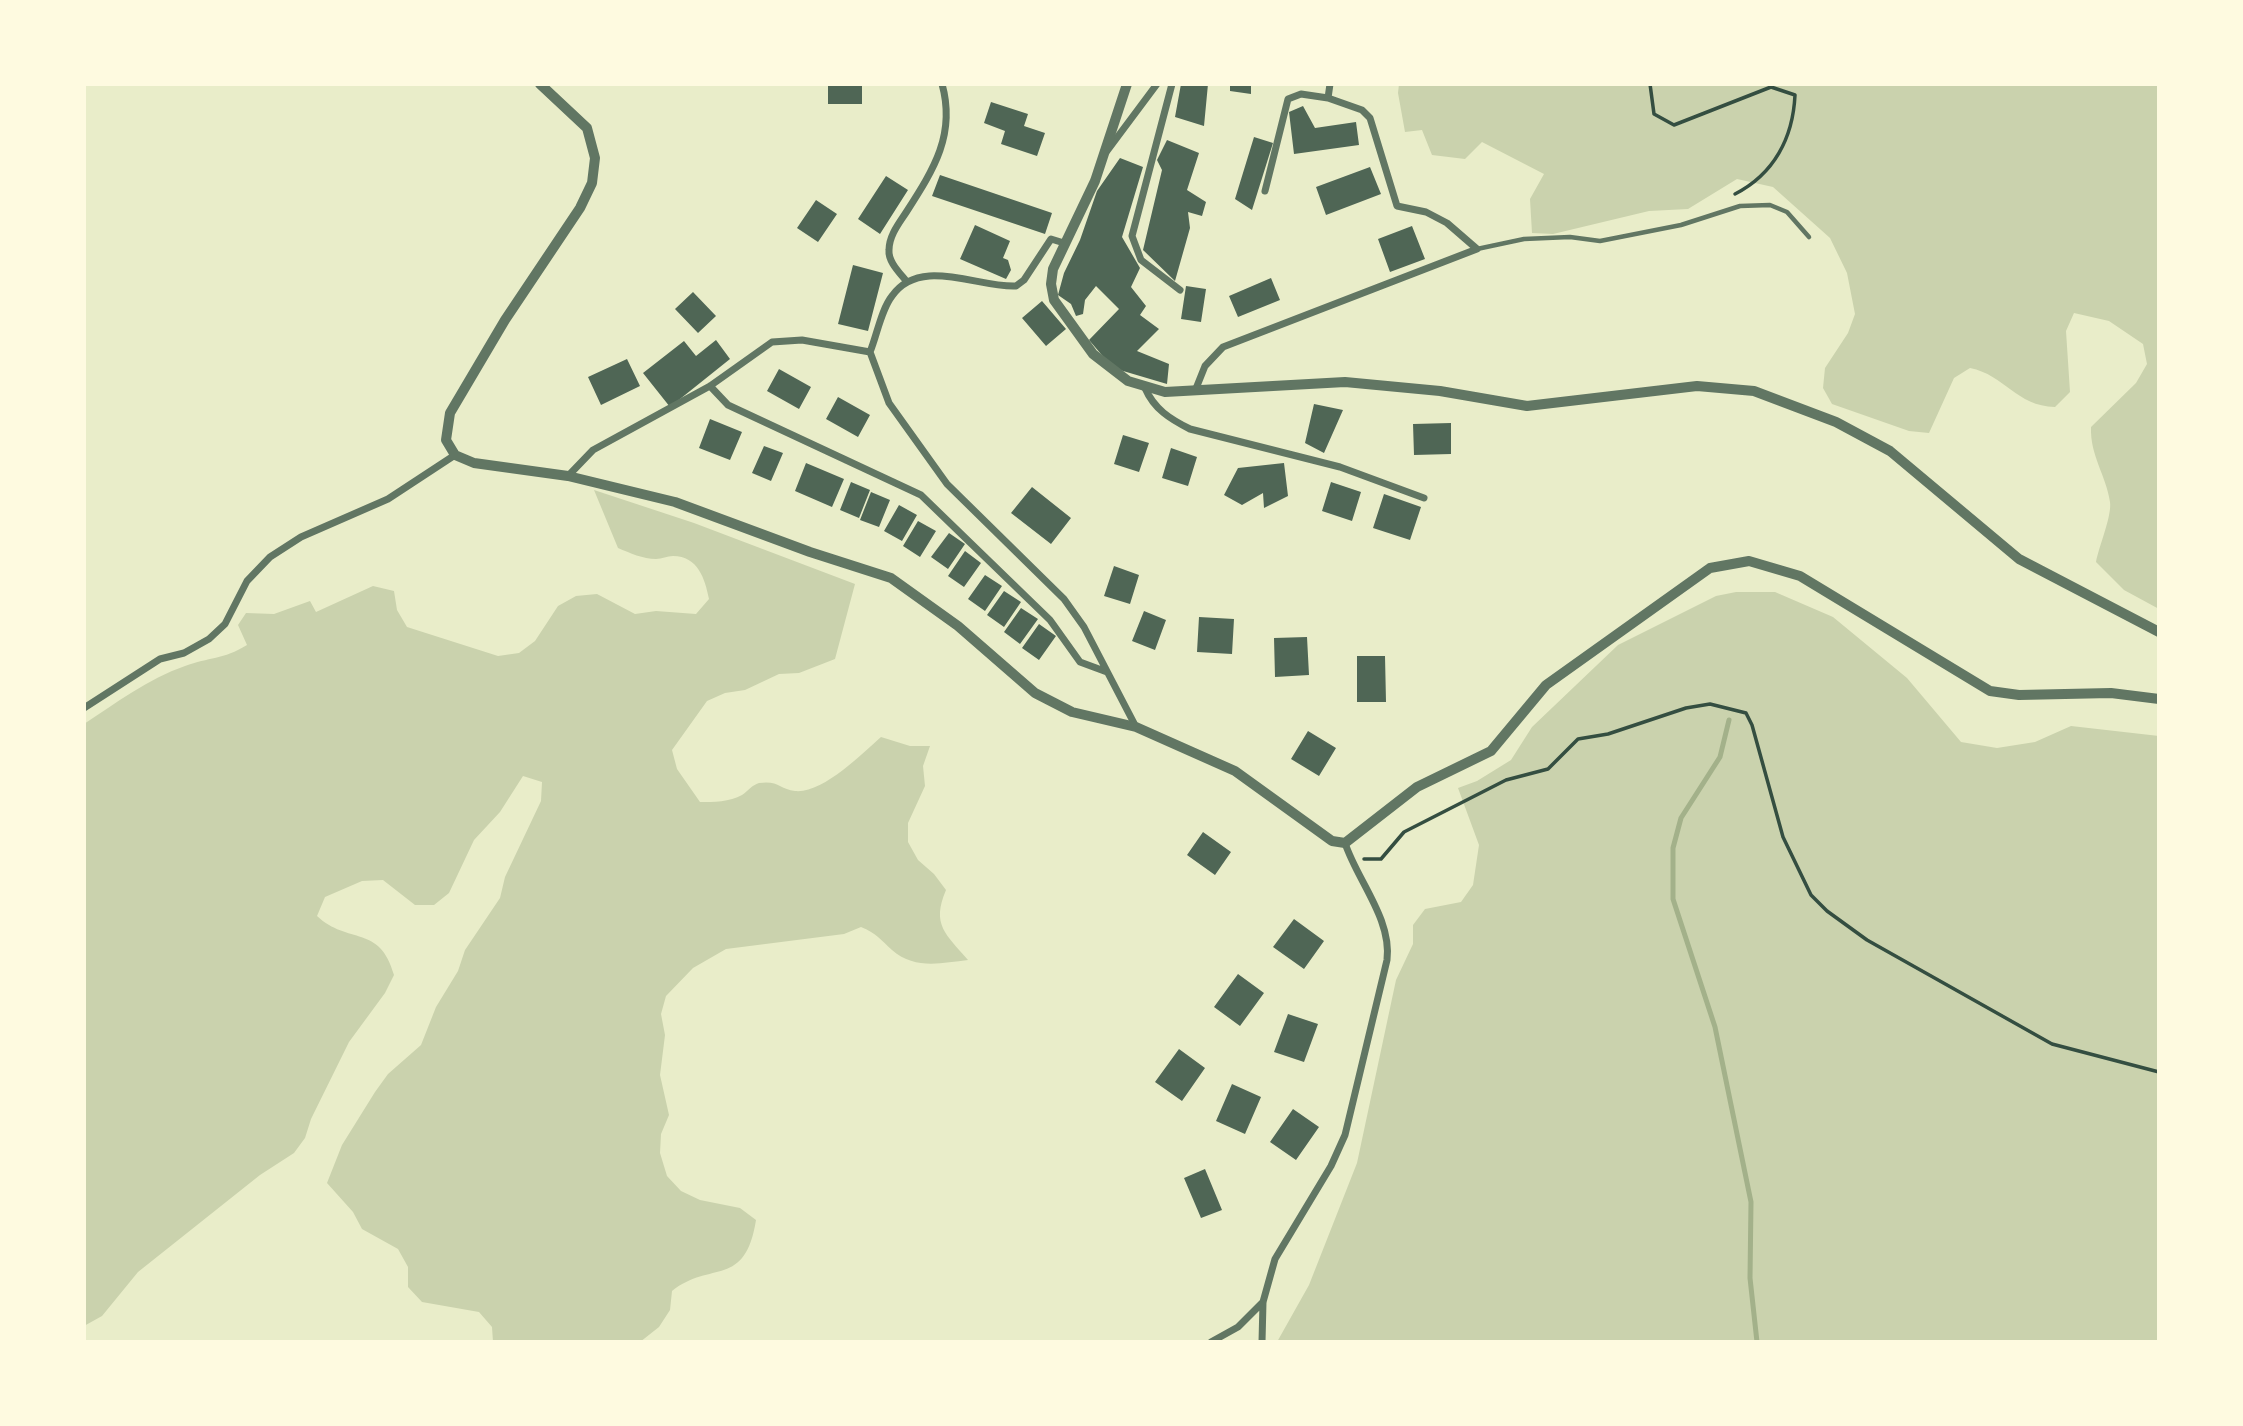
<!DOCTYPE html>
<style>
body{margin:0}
#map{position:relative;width:2243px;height:1426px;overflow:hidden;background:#e9edc9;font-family:"IBM Plex Serif",serif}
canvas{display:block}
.frame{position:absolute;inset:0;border:86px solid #fefae0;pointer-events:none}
</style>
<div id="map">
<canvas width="2243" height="1426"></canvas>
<div class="frame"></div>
</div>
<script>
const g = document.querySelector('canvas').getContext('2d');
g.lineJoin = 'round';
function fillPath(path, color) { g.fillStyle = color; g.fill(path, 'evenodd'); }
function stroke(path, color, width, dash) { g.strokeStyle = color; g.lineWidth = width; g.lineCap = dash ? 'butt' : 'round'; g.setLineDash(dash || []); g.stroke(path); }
fillPath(new Path2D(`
 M1399,84h760v525l-35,-19 -28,-28c3,-16 16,-46 14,-60 -4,-27 -20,-46 -19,-75l45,-44 11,-19 -4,-20 -34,-23 -35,-8 -8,18 4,61 -15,15c-39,-1 -50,-32 -85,-39l-16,10 -25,55 -20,-2 -77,-27 -9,-16 2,-20 23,-35 7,-19 -8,-41 -17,-35 -57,-51 -36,-8 -49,30 -39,2 -96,23 -21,-1 -2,-34 14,-25 -62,-32 -17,17 -33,-4 -10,-25 -17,2 -7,-39z
 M594,490l100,33 161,61 -20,75 -36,14 -20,1 -34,16 -20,3 -18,8 -35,49 5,19 23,33c13,0 30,0 42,-7 6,-4 10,-10 17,-12 19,-3 21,6 36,8 27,3 67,-37 86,-54l29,9h20l-7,20 2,20 -17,37v19l10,18 16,14 12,16c-15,35 0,44 22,70 -27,3 -53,10 -76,-10 -11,-10 -16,-17 -31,-23l-17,7 -118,15 -33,19 -27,28 -5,18 4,21 -5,40 9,40 -8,19 -1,19 7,23 14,15 19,9 40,8 16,12c-11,69 -45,40 -84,71l-2,19 -11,17 -19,15h-147l-1,-15 -13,-15 -57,-10 -14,-15v-20l-10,-18 -36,-20 -9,-17 -26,-29 15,-38 33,-53 13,-18 33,-29 15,-38 22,-36 7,-21 35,-52 5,-21 36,-76 1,-19 -19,-6 -23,36 -26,28 -25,53 -15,12h-19l-32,-25 -21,1 -37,16 -8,19c31,29 63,8 77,59l-9,18 -36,49 -38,77 -6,19 -11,15 -34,22 -122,97 -36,44 -18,10v-602c32,-21 64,-45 101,-58 24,-9 38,-6 62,-21l-9,-20 8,-12 28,1 36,-13 6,11 57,-26 21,5 3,19 10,17 91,29 21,-3 16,-12 23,-35 18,-10 21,-2 38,20 21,-3 40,3 13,-15c-4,-20 -11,-43 -36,-43 -6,0 -11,3 -17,3 -13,0 -26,-6 -38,-11z
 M1736,592h39l58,25 74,61 54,64 36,6 38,-6 36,-16 88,10v606h-882l32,-57 48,-122 39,-183 17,-36v-19l12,-16 36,-7 12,-17 6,-40 -21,-57 19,-7 34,-21 21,-33 86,-82 98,-49z`), '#cad2ad');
stroke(new Path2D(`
 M1729,720l-9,37 -39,61 -8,30v51l42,128 36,175 -1,76 7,64`), '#a3b18a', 5);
fillPath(new Path2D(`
 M828,84h34v20h-34z
 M1181,84h27l-4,42 -29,-9z
 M1230,84h21v10l-21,-3z
 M991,102l37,12 -4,12 21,7 -8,23 -36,-12 4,-13 -21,-8z
 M1303,106l12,22 41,-6 3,23 -65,9 -5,-42z
 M1254,137l19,6 -21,67 -17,-11z
 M1167,140l32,13 -12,37 19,12 -4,14 -14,-4 2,16 -15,53 -32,-31 19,-80 -5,-10z
 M1120,158l23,9 -21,70 18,31 -9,19 15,19 -6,9 19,14 -22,22 32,13 -2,20 -54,-16 -24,-28 30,-31 -23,-23 -11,14 -2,14 -7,2 -5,-12 -13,-9 6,-22 16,-33 17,-49z
 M1370,167l11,27 -55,21 -10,-28z
 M940,175l112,38 -7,21 -113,-38z
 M886,176l22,14 -28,44 -22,-15z
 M816,200l21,14 -19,28 -21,-14z
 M975,225l35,16 -7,17 5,2 3,10 -5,9 -46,-20z
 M1412,226l13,33 -35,13 -12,-33z
 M853,265l30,8 -15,58 -30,-7z
 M1271,278l9,22 -42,17 -9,-21z
 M1186,286l20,3 -5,33 -20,-3z
 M693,292l23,24 -18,17 -23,-24z
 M1042,301l24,28 -20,17 -24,-28z
 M716,340l14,19 -60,48 -27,-34 41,-32 12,15z
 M627,359l13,27 -39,19 -13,-28z
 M779,369l32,18 -12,22 -32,-18z
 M838,397l32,18 -12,22 -32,-18z
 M1314,404l29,6 -19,43 -19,-10z
 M710,419l32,13 -12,28 -31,-12z
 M1451,423v31l-37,1 -1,-31z
 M1123,435l26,8 -10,29 -25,-8z
 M764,446l19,7 -12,28 -19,-8z
 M1171,448l26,9 -9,29 -26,-8z
 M806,463l38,16 -12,28 -37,-16z
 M1284,463l4,33 -24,12 -1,-15 -21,12 -18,-10 14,-27z
 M851,482l19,8 -11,28 -19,-8z
 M1331,482l30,10 -9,29 -30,-10z
 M1032,487l39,31 -20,26 -40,-31z
 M871,492l19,8 -11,27 -19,-7z
 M1384,494l37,13 -11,33 -37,-12z
 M899,505l18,10 -15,26 -18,-10z
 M918,521l18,10 -16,26 -17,-11z
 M949,533l16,11 -17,25 -17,-12z
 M965,551l16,12 -17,24 -16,-11z
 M1114,566l25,9 -9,29 -26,-8z
 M985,575l17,11 -17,25 -17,-12z
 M1004,591l17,11 -17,25 -17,-12z
 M1021,608l17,11 -18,25 -16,-12z
 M1144,611l22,9 -11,30 -23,-9z
 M1199,617l35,2 -2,35 -35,-2z
 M1039,624l17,12 -17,24 -17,-12z
 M1307,637l2,38 -34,2 -1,-39z
 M1357,656h28l1,46h-29z
 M1308,731l28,17 -17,28 -28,-17z
 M1203,832l28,20 -16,23 -28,-20z
 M1294,919l30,22 -20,28 -31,-22z
 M1238,974l26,19 -24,33 -26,-19z
 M1288,1014l30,10 -14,38 -30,-10z
 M1179,1049l26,19 -23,33 -27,-19z
 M1232,1084l29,13 -16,37 -29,-13z
 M1293,1109l26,18 -23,33 -26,-18z
 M1205,1169l17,41 -21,8 -17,-40z`), '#4f6655');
stroke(new Path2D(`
 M1650,84l4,30 20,11 97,-38 24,8c-2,43 -21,79 -60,99
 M1364,859h17l23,-27 102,-52 42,-11 30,-30 30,-5 78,-26 24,-4 36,9 6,12 31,112 28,58 16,16 40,29 185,104 107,28`), '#344e41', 3.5);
stroke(new Path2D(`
 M1477,249l47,-10 46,-2 30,4 81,-16 59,-19 30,-1 17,7 22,25`), '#617663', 4.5);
stroke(new Path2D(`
 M1172,84l-40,152 9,24 39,30
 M1107,151l50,-67
 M1265,191l23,-92 13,-5 27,4
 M907,282c-7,-9 -19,-20 -18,-32 0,-15 11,-28 18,-39 27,-42 49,-77 35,-127
 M870,352l19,51 58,81 117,115 20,28 52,100
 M870,352c7,-17 11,-42 22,-56 28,-40 86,-8 124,-10l8,-6 27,-41 13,4
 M710,386l18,19 193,90 129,125 30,42 27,10
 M1145,388c9,21 25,31 45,41l150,38 84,31
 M1195,391l10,-25 18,-19 254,-98 -30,-26 -21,-11 -29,-6 -27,-88 -8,-8 -34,-12 2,-14
 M568,476l25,-26 117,-64 62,-44 30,-2 68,12
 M84,708l76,-49 24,-6 25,-14 16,-15 22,-43 23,-24 31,-20 87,-38 67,-44
 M1211,1342l27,-15 25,-25
 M1262,1342l1,-40 12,-43 56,-93 14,-31 42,-175c5,-41 -30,-80 -42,-117`), '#617663', 7);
stroke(new Path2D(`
 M540,84l47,44 8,30 -3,25 -12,25 -75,112 -55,93 -4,27 9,15 19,8 94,13 107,26 135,50 81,26 67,48 77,67 37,19 64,15 99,44 97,70 13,2 72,-56 74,-36 55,-66 164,-117 39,-7 51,15 190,115 29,4 92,-2 48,6
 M1127,84l-32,97 -42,88 -2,15 3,16 39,54 35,27 37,11 180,-10 95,9 87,15 170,-20 57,5 82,31 54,29 129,108 140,73`), '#617663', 10);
</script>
